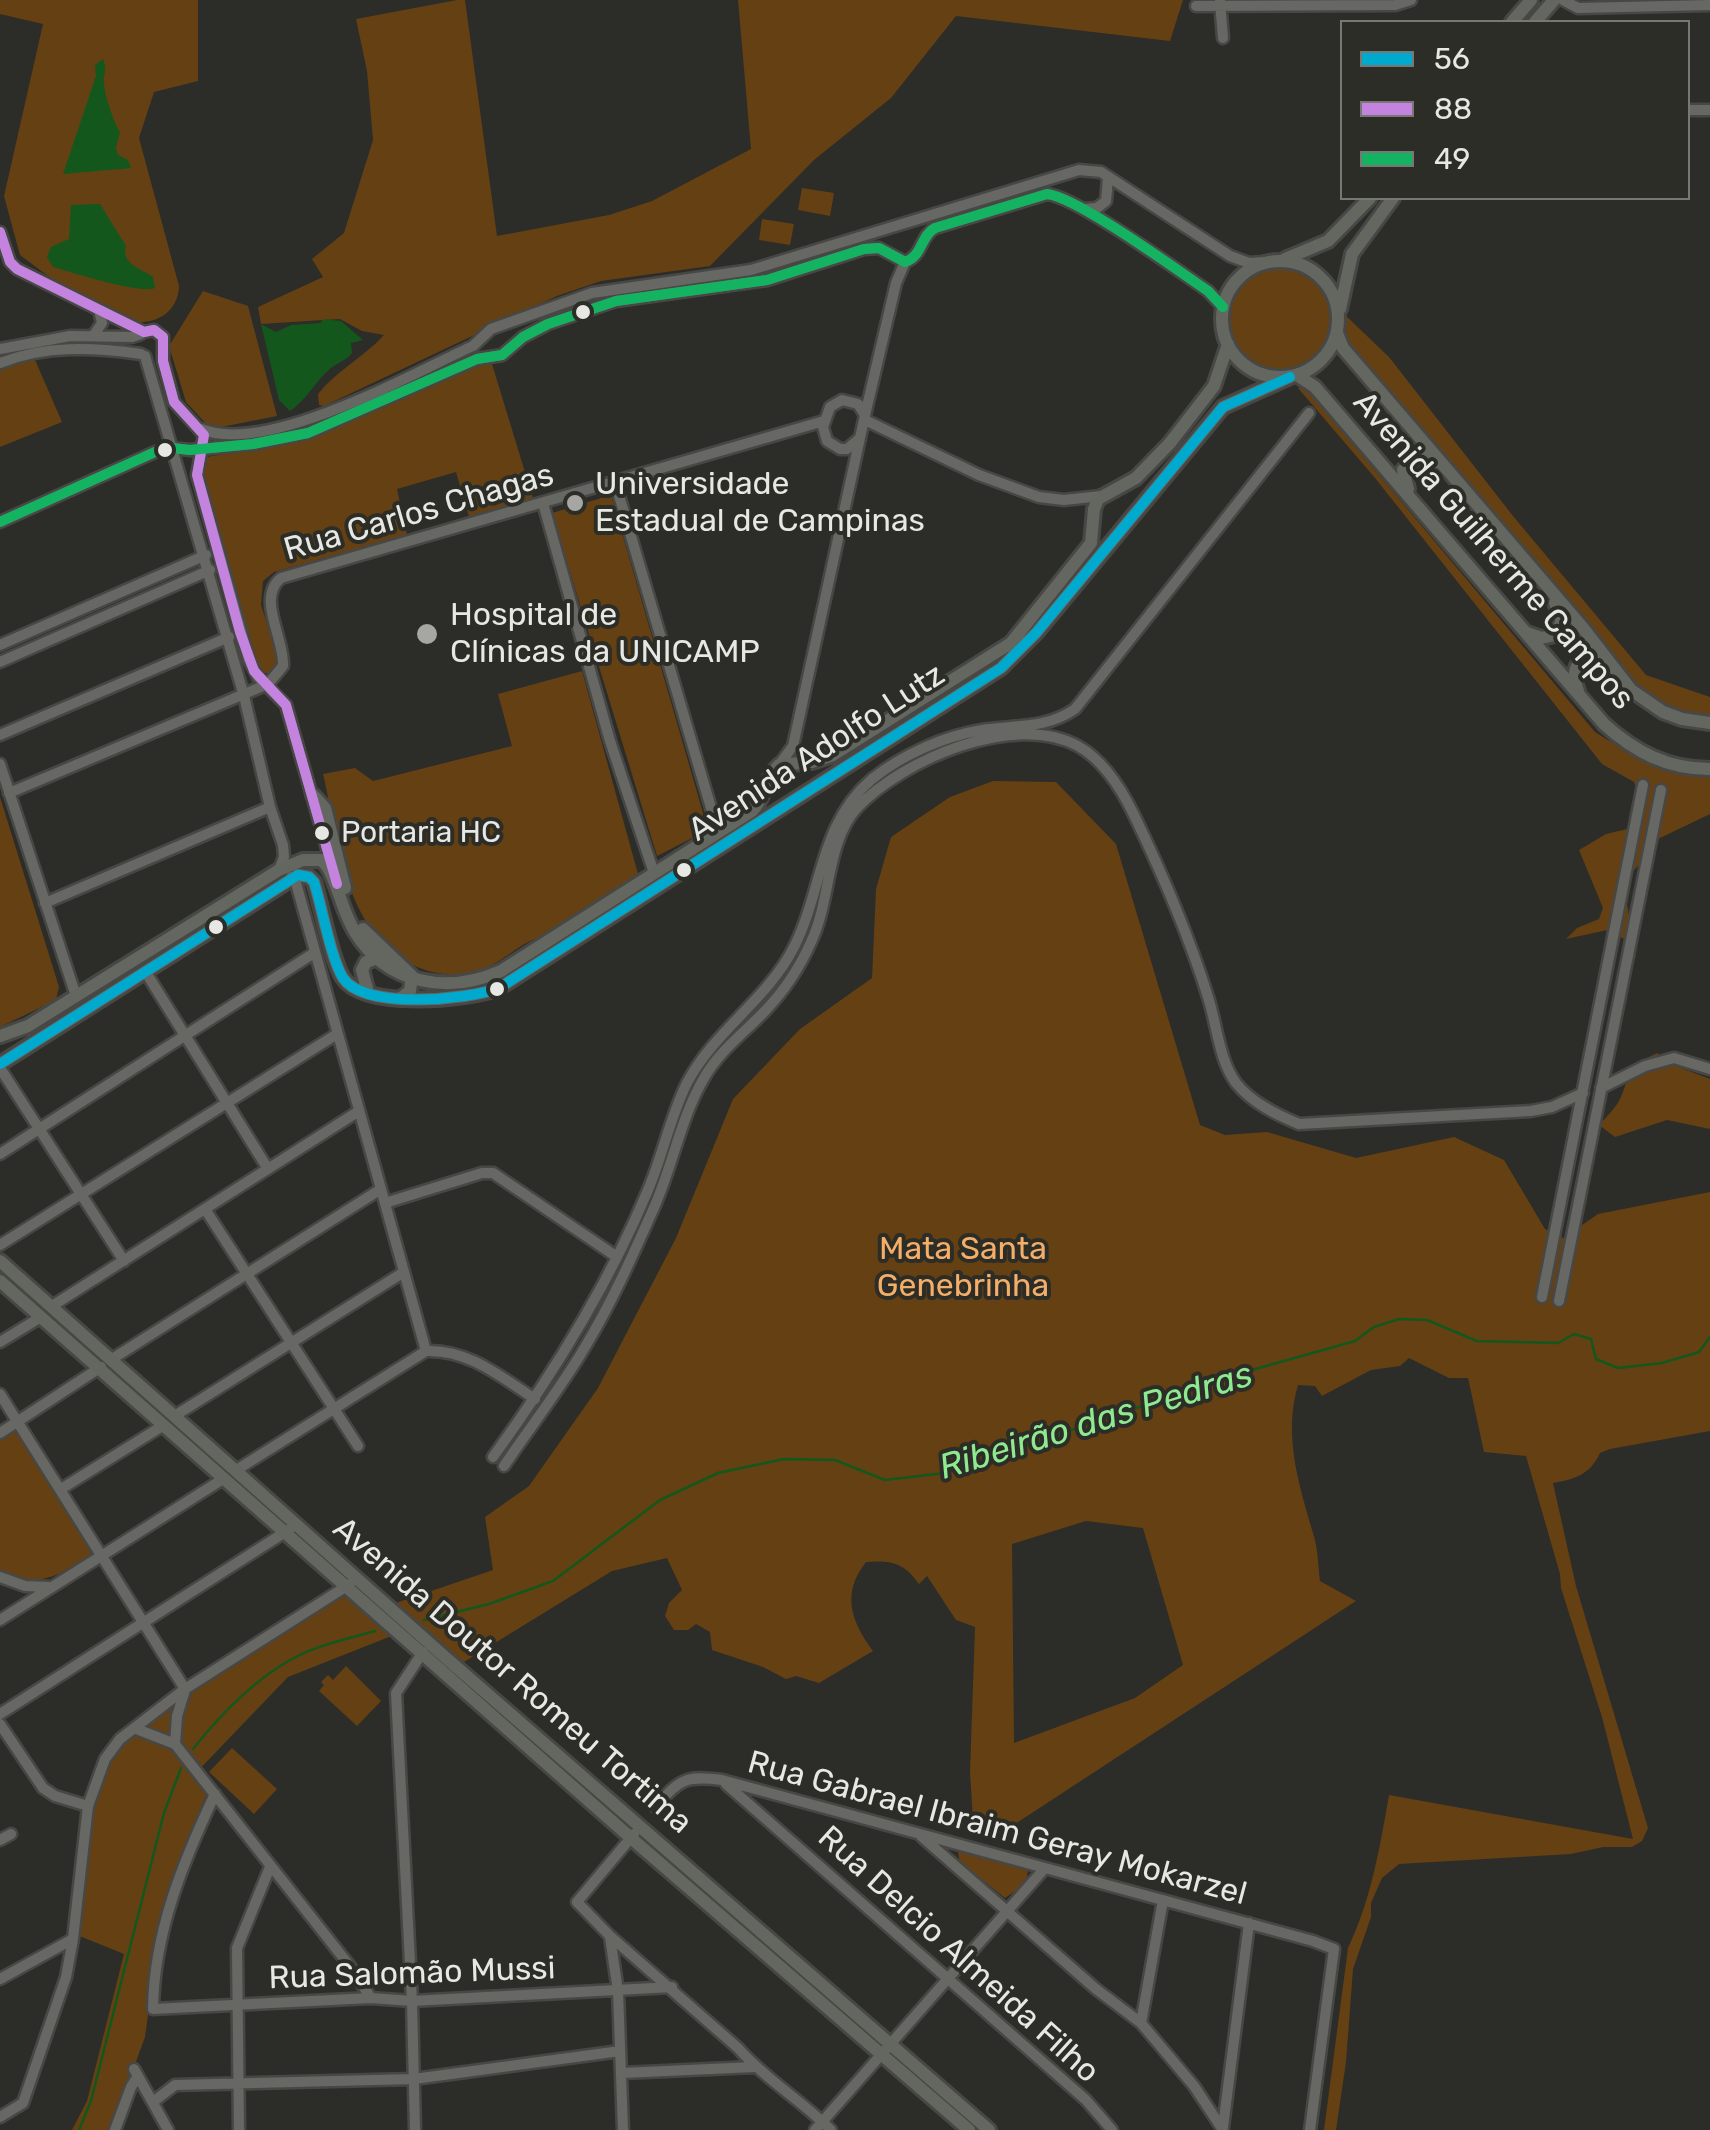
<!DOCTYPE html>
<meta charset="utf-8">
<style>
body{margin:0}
#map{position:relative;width:1710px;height:2130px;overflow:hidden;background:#2c2c29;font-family:Rubik,sans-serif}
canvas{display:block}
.legend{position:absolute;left:1340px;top:20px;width:350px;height:180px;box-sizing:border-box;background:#2d2d28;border:2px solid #777773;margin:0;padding:12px 18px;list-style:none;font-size:30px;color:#e7e7e4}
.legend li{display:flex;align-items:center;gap:20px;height:50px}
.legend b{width:50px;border:2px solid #777773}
</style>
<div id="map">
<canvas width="1710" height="2130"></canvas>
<ul class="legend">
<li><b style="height:12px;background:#00a9ce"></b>56</li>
<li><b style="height:12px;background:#c483df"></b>88</li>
<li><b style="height:12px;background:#13b361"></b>49</li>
</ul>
</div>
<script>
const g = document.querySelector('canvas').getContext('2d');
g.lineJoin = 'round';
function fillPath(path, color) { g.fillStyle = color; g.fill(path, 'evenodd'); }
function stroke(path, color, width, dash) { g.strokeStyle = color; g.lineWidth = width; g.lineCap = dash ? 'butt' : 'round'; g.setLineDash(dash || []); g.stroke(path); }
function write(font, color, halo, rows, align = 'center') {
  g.font = font + ' Rubik,sans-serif'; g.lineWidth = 8; g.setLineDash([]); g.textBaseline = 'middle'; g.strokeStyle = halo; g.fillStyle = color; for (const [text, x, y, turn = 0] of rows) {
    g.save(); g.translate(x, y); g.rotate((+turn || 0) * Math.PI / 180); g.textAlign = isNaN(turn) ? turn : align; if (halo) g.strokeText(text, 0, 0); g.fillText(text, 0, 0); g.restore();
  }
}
fillPath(new Path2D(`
 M0,0h198v81l-44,11 -15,46 40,148c-1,27 -24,40 -50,35l-81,-45 -28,-21 -16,-59 39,-172 -43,-10z
 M457,0h8l32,236 112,-21 43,-14 99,-52 -13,-149h445l-13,41 -214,-25 -65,82 -77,62 -104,106 -109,15 -44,15 -233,110 -5,-1 -1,-11c18,-23 46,-37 66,-59l-22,-4 -22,-12 -79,5 -3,-17 65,-30 -11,-18 32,-26 29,-93 -6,-69 -11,-52z
 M802,188l32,5 -4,23 -32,-6z
 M762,219l32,5 -4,21 -31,-5z
 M1227 319a53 53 0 1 1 106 0a53 53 0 1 1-106 0Z
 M203,291l45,15 29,110 -66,13 -25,-27 -17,-56z
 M1342,312l47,45 124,159 133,159 64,22v20c-43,0 -61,-18 -89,-48l-277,-328z
 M32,353l30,69 -62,25v-84z
 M492,364l43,141 -65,15 -14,-48 -59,17 10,46 -133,37 -11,9 -2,24 19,57 -5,11h-15l-58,-191 4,-25 69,-11 51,-15 151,-66z
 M1304,386l291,346c37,23 70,43 115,43v39l-52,25 -7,14 -18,18 -6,33 9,54 -10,-18 -19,-10 -41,9 11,-11 22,-9 4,-11 -24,-58 27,-16 26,-6 11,-22 -9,-24 -32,-18 -227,-286 -77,-90z
 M611,495l97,335 -51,26 -105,-343z
 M582,671l56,203 -97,63c-25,7 -40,29 -68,35 -20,5 -42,2 -60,-7 -69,-34 -74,-124 -90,-191l32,-6 18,13 139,-35 -14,-52z
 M993,781l63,1 60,62 84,281 25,10 42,-3 89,26 98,-21 50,23 41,69 18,9 35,-24 112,-22v239l-100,18 -10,4c-10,22 -25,26 -47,30l23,103 72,242 -6,13 -10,6h-29l-32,7 -172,10 -17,14 -11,25v14l-18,52 -7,93 -10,68h-12l24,-182c23,-48 32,-101 41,-153l244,44 -31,-122 -41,-129 -1,-14 -34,-118 -42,-4 -16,-74h-19l-40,-20 -9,8 -29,4 -49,26 -7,-10 -17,-1c-15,50 1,100 15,148 5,15 5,32 7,48l36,20 -341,223 -22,1 -20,-5 -3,-48 5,-145 -19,-7 -29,-44 -8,8c-15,-21 -27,-24 -53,-22 -25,32 -15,59 7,89l-54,32 -23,-7 -10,3 -23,-12 -51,-17 -2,-18 -14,-8 -8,6h-14l-9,-14 4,-13 13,-13 -15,-32 -55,13 -148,91 -71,-58 100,-34 -8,-53 44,-31 69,-98 78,-150 57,-139 67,-70 72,-51 4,-89 15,-52 59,-40zM1086,1521l57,7 40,137 -48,33 -121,45 -2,-199z
 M0,797l59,190 -3,13 -56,27z
 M1657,1053l11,10 42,16v50l-43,-9 -52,17 -16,-12c8,-9 17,-17 22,-28 13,-29 1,-27 36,-44z
 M15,1430l77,124c-33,22 -52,35 -92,17v-131z
 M347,1592l47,43 -106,42 -96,100 15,16 -19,45 -29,96 -14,103 -34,93h-39l15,-29 37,-147 -47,-19 16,-126 9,-40 11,-19 72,-57z
 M346,1666l35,35 -24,25 -38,-35 5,-6 -3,-3 7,-7 5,5z
 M232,1748l45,41 -23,25 -45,-42z
 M961,1850l63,15 4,5 -2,14 -21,14 -45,-36 -2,-9z`), '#654013');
fillPath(new Path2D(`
 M103,59c5,12 0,14 1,24 0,10 10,41 16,49l-4,15 2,8 10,5 3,8 -68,6 33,-98 -1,-11z
 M100,204l26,42c-5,18 14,22 27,31l2,11c-17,6 -80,-15 -102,-21l-6,-10 4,-10 18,-8 2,-34z
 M324,319l17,2 22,19 -12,3 1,10c-7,8 -13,9 -21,15 -16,13 -23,31 -41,43l-11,-11 -18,-76 15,8 15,-7 29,-2z`), '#13571c');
stroke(new Path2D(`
 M424,1620l65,-16 64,-23 107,-81 58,-27 66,-14 51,1 50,20 60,-7 282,-96 128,-36 19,-14 25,-8 28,1 50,21 81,2 16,-9 17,5 5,20 22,9 44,-5 37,-11 11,-15
 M193,1749c27,-34 61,-69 99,-90 25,-14 55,-20 83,-28
 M79,2130l12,-29 73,-288 17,-45`), '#13571c', 2.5);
const minor = new Path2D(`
 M1563,0l15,8 132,-3
 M1220,1l3,37
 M1196,6l199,-1 16,-5
 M1688,110h22
 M1085,209l12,-1 9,-7 2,-24
 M0,232l10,30 7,7 127,63 10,-2 9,7v24l11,41 30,33 -7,40 52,185 9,17 28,28 48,168
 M93,336l9,-13 -3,-13
 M0,349l70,-13 62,1 9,-3
 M145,356l99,340 26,111 13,38 1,12 -5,13
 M0,363c45,-18 94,-16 141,-9
 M842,400l16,4 7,11 -5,23 -13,11h-7l-13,-8 -4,-14 7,-20z
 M865,415l31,-132 9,-21
 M865,420l114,55 60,22 25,3 37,-4
 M201,429c66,27 210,-55 272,-83l18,-17 101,-36 159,-23 328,-100 22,2 129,84 19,7 16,-1
 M615,482l99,336 5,6 10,1
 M543,503l67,238 44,132
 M0,522l155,-70 17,-4 18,2 63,-6 55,-11 169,-74 25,-4 21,-18 25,-13 68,-23 151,-21 97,-31 15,-1 26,14c18,-6 15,-26 30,-34l112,-34c30,3 130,76 161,97l15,16
 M0,645l206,-90
 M0,662l210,-92
 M0,735l229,-98
 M0,764l76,232
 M779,765l14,-19 67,-308
 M9,793l259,-109 15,-18c2,-27 -27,-68 -2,-88l543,-157
 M291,877l5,6 130,468
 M45,903l225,-96
 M145,971l123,198
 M0,1068l124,193
 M1601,1088l44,-22 29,-8 36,11
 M0,1154l314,-201
 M385,1203l97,-30h11l124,84
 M205,1209l153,237
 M0,1245l337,-211
 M1542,1297l101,-512
 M1559,1301l102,-511
 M52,1306l307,-195
 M0,1342l41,-25
 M426,1351c42,-2 75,26 109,48
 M112,1359l269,-170
 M0,1394l185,295
 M176,1415l228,-143
 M0,1433l101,-66
 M493,1457c61,-84 115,-171 155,-267 15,-35 22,-73 39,-107 27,-52 81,-84 107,-136 29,-57 25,-123 78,-168 30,-24 72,-43 110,-49 33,-5 64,-1 93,-21l234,-296
 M504,1466c27,-40 57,-78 81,-119 26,-43 47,-90 67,-135 20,-43 28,-93 52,-134 15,-27 40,-45 61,-67 19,-20 35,-44 46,-69 20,-41 15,-100 46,-134 45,-48 158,-97 221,-62 25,14 44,44 56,69 28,58 55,121 74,182 9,28 11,63 28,86 16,20 41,32 63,41l232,-13 21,-4 31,-14
 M238,1469l188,-118
 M61,1489l103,-64
 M0,1577l25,9 24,1
 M0,1620l223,-141
 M0,1714l290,-185
 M0,1724l43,64 12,8 33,10
 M134,1728l41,16 174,221 22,33
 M175,1744l2,-28 8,-26
 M726,1784l360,316 26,30
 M215,1794c-32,68 -61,138 -62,215l218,-11 41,3 260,-14
 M655,1807c25,-27 29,-32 67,-27l591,161 21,8 -24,181
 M634,1834l-57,68 33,34 128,112c26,30 64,53 93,82
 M921,1836l175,153 45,34 53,63 29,44
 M0,1840l11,-6
 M610,1937l8,54 5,139
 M0,1979l73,-40
 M1141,2023l22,-123
 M134,2069l34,61
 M622,2073l132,-6
 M153,2102l22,-17 239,-6 206,-28
 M0,2117l23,-14 43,-126 7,-38 15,-133 17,-47 15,-20 65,-50 165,-105
 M1223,2127l26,-204
 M115,2130l16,-43 7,-11
 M239,2130l-2,-182 33,-81
 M415,2130l-3,-129 -16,-308 27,-41
 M815,2130l230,-262`);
const major = new Path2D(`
 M1512,22l19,-22
 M1535,22l19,-22
 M1285,259l43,-18 42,-43
 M1222 319a58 58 0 1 1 116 0a58 58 0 1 1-116 0Z
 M1340,309l12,-55 41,-56
 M1337,333l6,15 240,280 48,62 32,22 19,7 28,4
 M1297,375l18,12 289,337c31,28 63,45 106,45
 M1408,489l-5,-19 13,-13h9l12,5
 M1527,633l14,5 14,-3 7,-14 -7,-18
 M1578,691c-11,-26 7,-42 31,-27
 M313,795l12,13 20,80
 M363,929l49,47 -2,15 -10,8
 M368,992l-6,-22 4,-8 11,-4
 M0,1036l28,-10 251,-156 24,-10h18l6,6c12,21 15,45 28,66 32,52 92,63 146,39l251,-160c14,-14 13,-33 27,-46l33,-3 21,-7 178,-112 80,-100 3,-34 4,-10 38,-21 34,-35 44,-57 14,-42
 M0,1064l298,-189 11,2 5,5c8,25 17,77 29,96 21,32 125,22 156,10l502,-320 35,-35 187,-226 67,-30
 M0,1261l446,397 543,472
 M0,1281l631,557 338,292`);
stroke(minor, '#474745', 15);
stroke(major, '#474745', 18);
stroke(minor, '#676764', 10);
stroke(major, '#64675f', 12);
stroke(new Path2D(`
 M0,1064l298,-189 11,2 5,5c8,25 17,77 29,96 21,32 125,22 156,10l502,-320 35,-35 187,-226 67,-30`), '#00a9ce', 10);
stroke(new Path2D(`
 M0,232l10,30 7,7 127,63 10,-2 9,7v24l11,41 30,33 -7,40 43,157 14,39 32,34 51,179`), '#c483df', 10);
stroke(new Path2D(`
 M0,522l155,-70 17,-4 18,2 63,-6 55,-11 169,-74 25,-4 21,-18 25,-13 68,-23 151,-21 97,-31 15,-1 26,14c18,-6 15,-26 30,-34l112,-34c30,3 130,76 161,97l15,16`), '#13b361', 10);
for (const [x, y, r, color] of [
 [583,312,9,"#e7e7e4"],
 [165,450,9,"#e7e7e4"],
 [575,503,10,"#a6a6a3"],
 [427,634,12,"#a6a6a3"],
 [322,833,9,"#e7e7e4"],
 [684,870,9,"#e7e7e4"],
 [216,927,9,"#e7e7e4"],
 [497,989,9,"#e7e7e4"]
]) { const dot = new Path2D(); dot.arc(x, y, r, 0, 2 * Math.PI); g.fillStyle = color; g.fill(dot); stroke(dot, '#2d2d28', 4); }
write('30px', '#e7e7e4', '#2d2d28', [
 ["Portaria HC",341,833]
], 'left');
write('32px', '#e7e7e4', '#2d2d28', [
 ["Universidade",595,485],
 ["Estadual de Campinas",595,522],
 ["Hospital de",450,616],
 ["Clínicas da UNICAMP",450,653]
], 'left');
write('32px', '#e7e7e4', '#2d2d28', [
 ["Rua Carlos Chagas",419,513,-16],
 ["Avenida Guilherme Campos",1493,551,49],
 ["Avenida Adolfo Lutz",817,753,-33],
 ["Avenida Doutor Romeu Tortima",512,1676,41],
 ["Rua Gabrael Ibraim Geray Mokarzel",997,1829,15],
 ["Rua Delcio Almeida Filho",958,1955,42],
 ["Rua Salomão Mussi",412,1974,-2]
]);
write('32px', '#f4ae68', '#2d2d28', [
 ["Mata Santa",963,1250],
 ["Genebrinha",963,1287]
]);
write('italic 35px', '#8eea91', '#2d2d28', [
 ["Ribeirão das Pedras",1096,1422,-17]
]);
</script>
